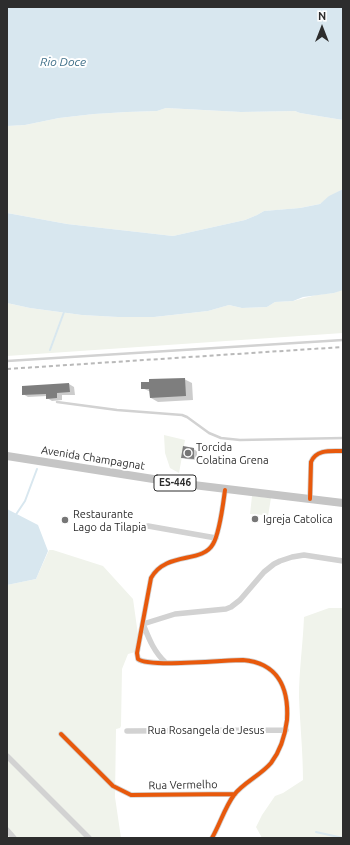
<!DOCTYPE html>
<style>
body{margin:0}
#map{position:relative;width:350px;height:845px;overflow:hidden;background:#fff;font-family:Ubuntu,sans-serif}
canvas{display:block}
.frame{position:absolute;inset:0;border:8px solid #2d2d2d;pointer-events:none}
.north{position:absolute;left:302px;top:8px;width:40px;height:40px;-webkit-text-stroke:3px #fff;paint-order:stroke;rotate:0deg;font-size:11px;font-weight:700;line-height:16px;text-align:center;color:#2d2d2d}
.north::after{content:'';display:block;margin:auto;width:14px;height:18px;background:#2d2d2d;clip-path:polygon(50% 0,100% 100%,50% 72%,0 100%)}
</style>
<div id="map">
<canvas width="350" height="845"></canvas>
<div class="frame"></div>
<div class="north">N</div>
</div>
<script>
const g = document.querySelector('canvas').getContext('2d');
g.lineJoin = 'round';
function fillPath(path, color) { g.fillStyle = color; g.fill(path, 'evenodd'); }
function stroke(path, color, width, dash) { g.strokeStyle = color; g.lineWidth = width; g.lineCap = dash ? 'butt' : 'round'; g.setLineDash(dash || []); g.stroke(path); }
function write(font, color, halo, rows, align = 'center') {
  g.font = font + ' Ubuntu,sans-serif'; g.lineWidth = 4; g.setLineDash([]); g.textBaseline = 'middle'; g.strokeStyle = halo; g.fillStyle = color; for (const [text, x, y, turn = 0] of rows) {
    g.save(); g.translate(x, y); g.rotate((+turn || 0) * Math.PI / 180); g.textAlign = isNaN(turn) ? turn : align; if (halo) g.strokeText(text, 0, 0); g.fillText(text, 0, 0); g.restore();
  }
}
fillPath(new Path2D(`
 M166,108l75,4 54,-1 5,2 43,7v69l-9,5 -14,10 -20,4 -36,3 -7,4 -12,5 -72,16 -106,-12 -60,-11v-87l18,-1 34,-7 35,-4 33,-2 30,-1z
 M343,289v44l-336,23v-53l23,5 52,7 36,2h36l54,-6 21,-6 13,3 25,-1 8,-5 18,-1 23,-6 18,-2z
 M164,435l21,5 -6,33 -9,-5 -5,-15z
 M252,496l19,2 -4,24 -4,-1 1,-6 -14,-1z
 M49,550h4l50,16 30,33 7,50 -1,2 -11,3 -6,15 -1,57 -1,2 -4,1 -1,68 6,41h-114v-253l29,-6z
 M329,608h14v230h-81l-6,-11 6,-12 13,-19 8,-3 20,-13c0,-28 -3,-55 -4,-83 0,-27 4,-53 5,-80z`), '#f0f3eb');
fillPath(new Path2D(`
 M7,7h336v113l-43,-7 -5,-2 -54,1 -75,-4 -9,3 -30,1 -33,2 -35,4 -34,7 -18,1z
 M343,189v101l-9,3 -31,4 -10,4 -18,1 -8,5 -25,1 -13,-3 -21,6 -54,6h-36l-36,-2 -52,-7 -23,-5v-90l60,11 106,12 72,-16 12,-5 7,-4 36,-3 20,-4 9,-8z
 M7,509l31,16 10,26 -12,28 -29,6z`), '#d8e7ef');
fillPath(new Path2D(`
 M184,379l8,4 1,17 -35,2 -7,-4v-6l-9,-4z
 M69,384l5,3 1,8h-13v5l-10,1 -5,-3v-2l-19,1 -5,-3z
 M193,449l4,2v9l-11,-1 -4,-2z`), '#0003');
stroke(new Path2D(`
 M50,350l14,-38
 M15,516l10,-15 12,-32
 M316,832l27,6`), '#d8e7ef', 2);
fillPath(new Path2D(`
 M185,378l1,18 -36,2 -1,-9h-8v-7h8v-3z
 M69,383l1,9 -13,1v5l-11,1v-5l-24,1v-9z
 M183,446l11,2v11l-13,-1z`), '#7e7e7e');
stroke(new Path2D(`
 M7,361l336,-21
 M57,402l60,8 65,5 5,2 22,16 12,5 19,2 103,-2`), '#d2d2d2', 2.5);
stroke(new Path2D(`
 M310,499l1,-37c5,-13 20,-11 32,-11
 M148,526l68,12
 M143,624l32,-10 51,-5 5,-2 9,-7 24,-28 10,-8 6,-3 12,-4 12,-2 39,6
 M143,624c6,15 11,28 23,39
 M127,731l159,-1
 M61,734l52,52 18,9 104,-1
 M7,756l82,82
 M7,830l7,8
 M212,838c8,-14 13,-31 22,-43 9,-12 27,-20 37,-32 10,-13 14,-27 16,-43 2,-32 -9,-57 -44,-60 -17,0 -94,8 -105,-1l-1,-6 14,-75c15,-27 51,-14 62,-34 7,-12 10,-40 12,-54`), '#d2d2d2', 5.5);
stroke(new Path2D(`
 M7,456l178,28 158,19`), '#c5c5c5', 8);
stroke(new Path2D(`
 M7,369l336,-22`), '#b9b9b9', 2, [4, 3]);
stroke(new Path2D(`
 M310,499l1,-37c5,-13 20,-11 32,-11
 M61,734l52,52 18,9 104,-1
 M212,838c8,-14 13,-31 22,-43 9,-12 27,-20 37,-32 10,-13 14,-27 16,-43 2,-32 -9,-57 -44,-60 -17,0 -94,8 -105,-1l-1,-6 14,-75c15,-27 51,-14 62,-34 7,-12 10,-40 12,-54`), '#e8590c', 4);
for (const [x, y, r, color] of [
 [188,453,4,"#767676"],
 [255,519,4,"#767676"],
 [65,520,4,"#767676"]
]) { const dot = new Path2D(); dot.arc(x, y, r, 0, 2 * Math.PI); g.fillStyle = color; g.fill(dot); stroke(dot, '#fff', 1.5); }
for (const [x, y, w] of [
 [175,483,42]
]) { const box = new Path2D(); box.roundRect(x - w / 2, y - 8, w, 16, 3); g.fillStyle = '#fff'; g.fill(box); stroke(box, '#2d2d2d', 1); }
write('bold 10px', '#2d2d2d', null, [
 ["ES-446",175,483]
]);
write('11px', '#2d2d2d', '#fff', [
 ["Torcida",196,447],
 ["Colatina Grena",196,460],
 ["Restaurante",73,514],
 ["Lago da Tilapia",73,527],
 ["Igreja Catolica",263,519]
], 'left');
write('11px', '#2d2d2d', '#fff', [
 ["Avenida Champagnat",93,458,9],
 ["Rua Rosangela de Jesus",206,730],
 ["Rua Vermelho",183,785,-1]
]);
write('italic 12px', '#407089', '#fff', [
 ["Rio Doce",63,62]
]);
</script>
